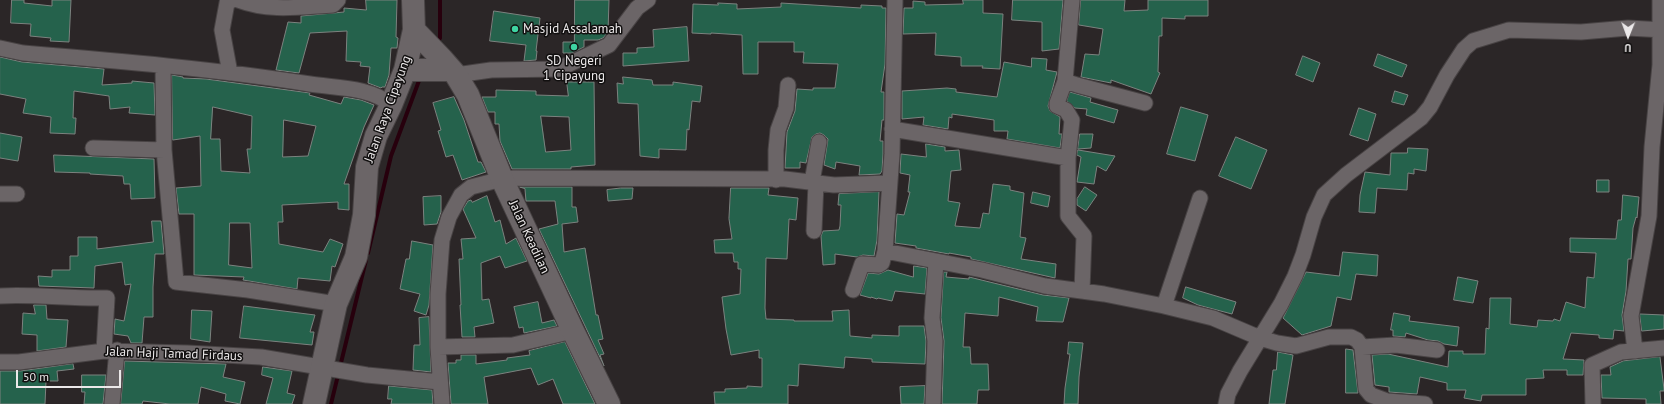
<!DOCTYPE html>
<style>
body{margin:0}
#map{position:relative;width:1664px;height:404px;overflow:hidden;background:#2b2627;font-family:"PT Sans",sans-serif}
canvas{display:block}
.north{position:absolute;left:1608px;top:16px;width:40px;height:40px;-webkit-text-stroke:3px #121010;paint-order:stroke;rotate:181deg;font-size:11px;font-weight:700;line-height:16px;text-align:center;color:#ebe8e9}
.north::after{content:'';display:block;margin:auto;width:14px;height:18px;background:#ebe8e9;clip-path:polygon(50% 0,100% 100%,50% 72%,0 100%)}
.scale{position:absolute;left:16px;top:370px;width:105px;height:18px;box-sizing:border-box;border:2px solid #ebe8e9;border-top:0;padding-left:5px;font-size:12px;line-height:14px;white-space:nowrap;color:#ebe8e9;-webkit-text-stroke:3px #121010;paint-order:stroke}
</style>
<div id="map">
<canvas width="1664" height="404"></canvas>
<div class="north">U</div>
<div class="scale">50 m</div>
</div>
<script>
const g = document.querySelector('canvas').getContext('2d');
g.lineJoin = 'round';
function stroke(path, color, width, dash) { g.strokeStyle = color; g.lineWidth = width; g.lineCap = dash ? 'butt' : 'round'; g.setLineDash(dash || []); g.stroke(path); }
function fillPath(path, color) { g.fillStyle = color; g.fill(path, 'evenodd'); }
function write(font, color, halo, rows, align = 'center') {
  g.font = font + ' "PT Sans",sans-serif'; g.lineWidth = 3; g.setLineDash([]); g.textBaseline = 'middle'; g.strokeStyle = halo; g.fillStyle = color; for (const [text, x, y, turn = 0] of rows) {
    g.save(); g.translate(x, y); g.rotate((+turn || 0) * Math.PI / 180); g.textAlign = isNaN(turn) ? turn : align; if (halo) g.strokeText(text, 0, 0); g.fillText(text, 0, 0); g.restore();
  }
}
stroke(new Path2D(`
 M437,43l3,-5v-38
 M368,253l23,-97 29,-78
 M331,404l35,-144`), '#27000d', 4);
const building = new Path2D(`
 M12,0h12v3l28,3v-6h19l-2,42 -19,-1 1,-3 -21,-2 1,-12 -20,-1z
 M366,0h31l-1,37 2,1 -1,10h-6l-2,27 -4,12h-3l-1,1 -13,-5 2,-16 -10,-1 1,-4 -15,-1 1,-30 -37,2 -11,40 -23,-3 12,-48 13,1v-7l43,-4v-4l22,2z
 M575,0h34l-1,32 -5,6 -5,2h-14v7l-12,6h-9v-11h11z
 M963,0h20v13l20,1 -3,55 -18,-1 1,-2h-22v-9l-26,-2 1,-22 -33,1 1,-26h9v-7l12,1v3l38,-1z
 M1013,0h50l-4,49 -17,2v-29l-30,-2z
 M1081,0h44l-1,11 24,-1v-10h60v16h-23v3l-23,-1v18h-3l-1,36 2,1 -9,21 -40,-14v3l-30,-6 4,-23 14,1 4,-26 -24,-4z
 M718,3l19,1v5l44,-2v-4l80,5v-3l21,1v2h4l-1,56 -4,28h3v28h-2l-2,21h3v13l-1,17 -2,3 -21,1 1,-9 -24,-4 -1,7 -11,-4 4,-26 -4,-4 -4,-2 -4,1 -4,3 -6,26 -6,-1v6h-15l2,-36 8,-21 2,-22 16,1v-2h22l3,-24 -35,-1 1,-11h-10v-10h-36v32h-15l-1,-39 -31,-2v1l-19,-1 1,-29 25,1z
 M494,11l46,7 -4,33h1l-1,9 -12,1 2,-16 -36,-4z
 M687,27l2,34 -66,5v-13h14v-5l17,-1 -1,-17z
 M1378,54l29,11 -5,12 -28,-11z
 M1303,56l17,7 -7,19 -17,-7z
 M0,57l22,5 82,7 -2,16 30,-2v-2l22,2 1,32 -26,-2 1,-6 -20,2 -1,-13 -35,-5 -1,27h3l-1,16 -25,-1 1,-16 -28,-4 3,-14 -26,-5z
 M1032,58l15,1 -1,11 11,2 -9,34 2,5 10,6 -1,17h3l-2,14 -53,-9 1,-8h-14v-11l-42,-6v4l-3,-1 -1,12 -25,-4 1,-8 -22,2v-28l45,-3 9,1v3l41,5 7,-35 27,5z
 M172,75l11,2v1l23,1 104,14 -1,2 32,9 3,-7 17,3 13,5 -10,22 -20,57h5v26l-11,-1v-7l-56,3 1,17h-5l1,22 44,8 7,-13 13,5 -8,23 -3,-1 -2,15 -32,-3 -1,11 -54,-9 1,-3 -50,-2v-61h-15l-3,-26 25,-2 -1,-50 -27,4zM213,107l39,9 -1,33h-4l3,24 -29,-2 -1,-32h-9zM284,120l32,6 -8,30 -25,1zM230,223h20l2,45 -23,-3z
 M623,77l29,3 1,5h20v-3l29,4 -2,16 -8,-1 -3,29 -2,-1 -1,21 -27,-1v9l-19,-2 -2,-52 -20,-1 -1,-20 6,1z
 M567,82h27l1,83 -24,2v2h-59l-12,-28 -1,-17h-4v-12h-7l-6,-15h14v-7l40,1v4l32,1zM541,116l28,1 2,33 -25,2z
 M1395,91l13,4 -4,10 -12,-3z
 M1070,92l21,6 -1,4 28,8 -4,13 -28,-8 1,-6 -12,-1 -8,-7z
 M454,97l10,23 14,42h3l5,10 -24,8 -9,-25 -7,2 -8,-26 3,-1 -8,-27z
 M1181,107l27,8 -13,46 -28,-7z
 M1359,108l17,6 -8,27 -18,-6z
 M0,133l22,4 -4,24 -18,-3z
 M1080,134h13l-2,14 -13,1z
 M1236,137l31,13 -16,39 -32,-13z
 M926,144l19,3v4l14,-1 2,20 -10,1 -3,30 12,2 -5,23 25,2 3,-15 6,1 4,-30 17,2v4l14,3 -4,44 6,1 -5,21 35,5 -1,14 -84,-19v-2l-22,-4v1l-33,-6v-2l-21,-3 2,-29 7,1 6,-23h-2l2,-17 -10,-2 1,-19 25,3z
 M1408,148l20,1 -2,22 -12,-2v5l-6,-1 -1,17 -30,-2 -2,25 -16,-1 1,-17 5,-23 25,3 1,-22h16z
 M1078,150l37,6 -9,15 -9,-5 -3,18 -17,-2 4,-25 -4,-2z
 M54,155l100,4 1,39 -24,1 -1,-15h-6l-1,-8 -33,-2v-1l-35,-1z
 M1597,180h12v12h-12z
 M520,187h52v20h4l2,15 -16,2 2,28 21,-4 11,67h2l5,24 -5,1 6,14 -4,1 4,11 -65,-137 19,-5 -3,-23h-29l-1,-12z
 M1085,187l12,8 -11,16 -9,-6v-6z
 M621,188h12l-1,11 -24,2 -1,-11z
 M731,188h38l-1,7 30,3 -2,22 -7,-1 -2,40 -21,-1 -1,50 1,11 28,1v1h39l-1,-10 17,-1 1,26 22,2v-3l27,1v-10h25l2,15 -1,23 -53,-2v-3l-27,-2 -1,11 -45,-4 -1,22 -10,-1v19h-73l-1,-12h11v-3l22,-1v-2l15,1v-29h-3v-8l-28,5 -5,-26 -4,-32 18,-3 1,-25h-3v-7h-4l-1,-9h-18l-1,-13 18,-1 -3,-20z
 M879,192l-2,48 -3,16 -11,-1 -6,2 -22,-3v10l-12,1 -2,-29 2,-5 16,-1 1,-4 1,-21h-3l1,-11z
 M1033,192l17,4 -2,11 -17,-4z
 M1623,195l16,2 -2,21 -1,-1 -3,11 -2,31h-3l-2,32 -4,24 2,16 -10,-1 -1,9 -14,-1v-3l-28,-2 -8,26 21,1 -1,15h-16v-5h-24l1,8 -18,1v16h-44l-1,6 -17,-3 2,-8h-19v-7l-27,-6 -3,17 -28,-2v-5l-14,-2 -3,-30 16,-1 60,13 1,-16h14v3h22l1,-26 3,1 1,-31h21l-1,26 27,3 1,-7 15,1 1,-2 6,2 6,-19 19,6 2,-31 7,1 2,-25 -26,-1v-14l46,1 2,-19h3z
 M441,196v16l-4,12 -13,1 -1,-28z
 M487,196l8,26 5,-2 6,24 10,-6 11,23 -22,7 -5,-12 -19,7 1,37 7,-1 5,24 -20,4 1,10h-13l-2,-32h1l-2,-46h4l-2,-20 15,-1 -13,-29 5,-8 3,-1 1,2z
 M152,221h9l3,33h-9l-2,33v30h-9l-2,26h-11l-3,-7 -14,-2 1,-15 9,2 7,-37 -6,1 -3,-23 -27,4 -1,22 -55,-2 -1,-10 14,1v-7h18v-14h8v-19h19v12l56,-7z
 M412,241l21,4 -4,60 -3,10 -12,-4 6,-17 -20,-5 6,-30h3z
 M1343,252l35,3 -1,21 -21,-2 -5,26 -14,-3 -6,29 -29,9 -19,-17 23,-46 33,4z
 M914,266l13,2 -2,26 -30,-3 -3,10 -14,-3 -1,1 -6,-2v1l-11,-3 8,-22 11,1 9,-4 25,7z
 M944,272h3l-1,5 23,2v-2l74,18 26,3 -6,24 -27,-1 2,-14 -39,-10 -1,19 -33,-3 -2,34h7l1,17h17l1,26h-11l-1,14h-35l2,-63 -3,-23z
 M1458,277l20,4 -5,22 -19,-3z
 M1186,287l50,15 -4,12 -34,-9 -15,-7z
 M538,302l4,21 12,-3 3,6 -33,7 -1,-6 -4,1 -5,-21z
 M34,305h12l1,14 21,1 -2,27 -29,4v-16l-15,-1 1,-21 12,1z
 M244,306l71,9 -5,17h4l-2,13 -72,-7z
 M192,310l20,1 -2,31 -19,-3z
 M1394,313l16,3 -1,5 50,6 -2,19 -13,-2 -6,-3 -10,-1 -22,-7 -1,4 -12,-1v-6h-2z
 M1640,314l24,1v14l-22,2z
 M429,317l2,55 -18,-2 1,-25h6l-1,-27z
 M565,342l30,62h-32l-10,-25 -15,6 -7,-17 -47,9 4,27h-37l-3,-41h8v-3h5v-5h15v9l31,-4v-2l23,-3 -1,-4z
 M1069,342l14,1 -4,34 -1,27h-14l1,-16 5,-34h-2z
 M1346,349l7,1 5,43h-12z
 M1278,352l15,3 -8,49h-16l4,-34h3z
 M1660,357l4,32v2h-4l1,13h-15v-5l-44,-1 -1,-23h10l-1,-8 13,-6z
 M125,361l101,3 -3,13 22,5 -5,22 -15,-3 1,-7 -25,-7 -3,17h-28l-27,-3 -1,3h-21z
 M73,364l1,5 -17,2 1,10h-12l-1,23h-45v-33h20z
 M263,367l29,4 -5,22 8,2 -3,9h-26l7,-26 -11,-3z
 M82,375h24l-3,29h-19l1,-12h-3z
 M389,386l43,4 1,14h-42l1,-5h-4z
 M925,386l-1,18h-23l-1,-17z`);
fillPath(building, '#25624c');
stroke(building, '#7c827f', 1);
const minor = new Path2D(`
 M238,0c32,12 61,7 95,5l5,-5
 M895,0l-3,154 -7,97 97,19 63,16 59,8 60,12 49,12 47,20 17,5 19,3 33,-9h22l6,3 5,7 4,42 5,6 16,6 38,3
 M1072,0l-7,81 -8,22v3l9,4 6,10 -4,38v58l16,20 -2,55
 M0,48l23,5c96,8 192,16 287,31 26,4 61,3 81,21
 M163,66l1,84 12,132 72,8 88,14
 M230,73l-8,-43 5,-27 5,-3
 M456,75l35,-5 68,-1 50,-24 28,-37 11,-8
 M1065,81l12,4 68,18
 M892,129l176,29
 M93,148l71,2
 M776,180v-30l2,-20 8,-22 2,-23
 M812,182l7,-40
 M0,194h17
 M814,231l2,-48
 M853,290l9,-26 17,1 3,-2 3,-12
 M0,296c36,-2 71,3 107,2l-3,53
 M1164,306l36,-108
 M438,347l75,-2 60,-14
 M1362,347l34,-2 41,5
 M1635,351l-4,-35 18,-100 3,-69 8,-82v-65
 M0,362h19l85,-11 83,2 74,4 106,18 73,7
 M112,404l5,-54
 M442,404l-4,-57v-53l4,-54 7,-23 12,-22 10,-8 31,-8 12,-1 271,1 49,6 55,-2
 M933,404l2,-63 -3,-23 4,-56
 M1226,404l2,-10 12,-23 41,-67 14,-28 8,-21 11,-38 10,-22 22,-20 75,-57 9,-11 17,-32 17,-26 9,-8 36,-11 72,2 47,-4 36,2
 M1593,404l-1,-39 29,-13 43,-4`);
const secondary = new Path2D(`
 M414,30l28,29 14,16 12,20 34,84 71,152 36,73
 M405,70h46
 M314,404l22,-100 20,-47 8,-42 3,-48 9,-31 15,-31 14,-35 9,-40 -1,-30`);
stroke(minor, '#484344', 17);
stroke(secondary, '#484344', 24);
stroke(minor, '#6b6567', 15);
stroke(secondary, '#6b6567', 22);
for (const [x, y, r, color] of [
 [515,29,4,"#3ed4a2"],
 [574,47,4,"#3ed4a2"]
]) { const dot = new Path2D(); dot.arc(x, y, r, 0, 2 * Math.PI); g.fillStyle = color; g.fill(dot); stroke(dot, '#121010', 1.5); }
write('13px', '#ebe8e9', '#121010', [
 ["Masjid Assalamah",523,29],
 ["SD Negeri",574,61,"center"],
 ["1 Cipayung",574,76,"center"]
], 'left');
write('13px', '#ebe8e9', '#121010', [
 ["Jalan Raya Cipayung",388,109,-70],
 ["Jalan Keadilan",529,237,65],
 ["Jalan Haji Tamad Firdaus",174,354,2]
]);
</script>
